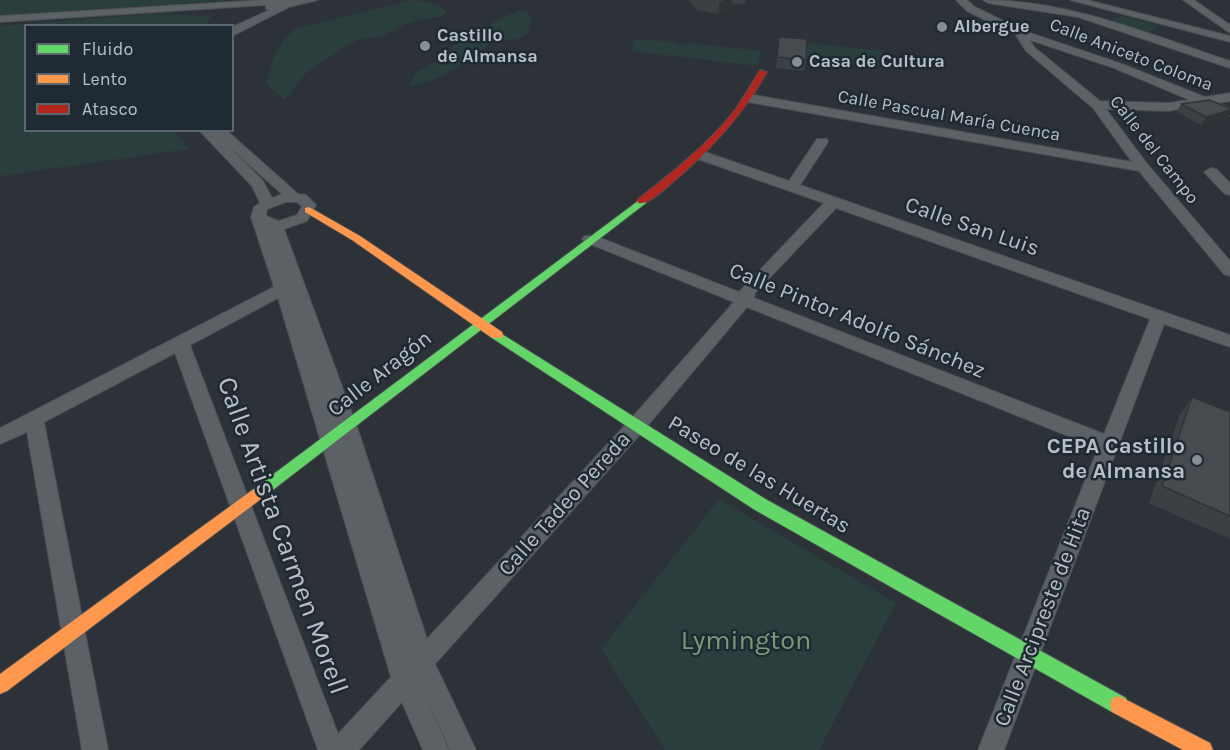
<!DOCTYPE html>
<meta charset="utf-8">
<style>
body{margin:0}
#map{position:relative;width:1230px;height:750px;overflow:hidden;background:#2c3238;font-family:Karla,sans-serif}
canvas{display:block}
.legend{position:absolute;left:24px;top:24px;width:210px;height:108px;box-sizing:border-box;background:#202a32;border:2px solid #5c666e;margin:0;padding:8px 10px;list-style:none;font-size:18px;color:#b7c0c8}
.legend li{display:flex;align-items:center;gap:12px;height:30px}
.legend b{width:30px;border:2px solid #5c666e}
</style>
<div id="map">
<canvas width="1230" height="750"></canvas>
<ul class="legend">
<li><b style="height:8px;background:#63d668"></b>Fluido</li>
<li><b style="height:8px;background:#ff974d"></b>Lento</li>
<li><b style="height:8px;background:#b3261e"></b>Atasco</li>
</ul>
</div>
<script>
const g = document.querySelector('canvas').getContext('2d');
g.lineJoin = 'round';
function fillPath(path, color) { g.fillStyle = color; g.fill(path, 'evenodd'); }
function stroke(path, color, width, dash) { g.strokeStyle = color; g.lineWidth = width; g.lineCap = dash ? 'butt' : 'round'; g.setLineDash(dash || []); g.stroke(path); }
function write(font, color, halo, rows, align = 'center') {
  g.font = font + ' Karla,sans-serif'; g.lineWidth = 5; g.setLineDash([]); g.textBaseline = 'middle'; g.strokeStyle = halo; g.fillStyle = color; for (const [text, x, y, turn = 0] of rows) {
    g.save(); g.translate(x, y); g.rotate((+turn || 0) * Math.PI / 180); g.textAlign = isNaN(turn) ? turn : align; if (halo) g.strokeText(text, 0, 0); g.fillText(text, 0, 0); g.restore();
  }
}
fillPath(new Path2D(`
 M0,0h235l-235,15z
 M413,0l25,4 9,8 -7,5 -27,4 -30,15 -23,3 -16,8 -38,26 -21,27 -19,-16c6,-23 10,-39 29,-55z
 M520,10l6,1 6,8 -4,14c-18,12 -22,4 -36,10 -5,2 -10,8 -15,12 -20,13 -44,29 -68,31l7,-14 21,-11 19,-17 10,-5h12l17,-18z
 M153,14l58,2 -6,9 -179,1v104l148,1 15,18 -189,27v-150z
 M1121,16l38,9 -12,9 -36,-12z
 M635,39l41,3 1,2 11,1 1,-2 72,8 -3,15 -127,-15z
 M800,42l82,9v13l-2,2 -48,-6 -1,3 -26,-2z
 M719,499l177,104 -77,147h-154l-64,-101z`), '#2a3e3e');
const street = new Path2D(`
 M263,0h55l-29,7 -57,29v-9l38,-17 -4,-1v-4l-266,17v-6z
 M956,0h11l8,7 49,24 98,33 83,33 25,-4v8l-12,2 12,5v8l-27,-11 -35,6 -62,-2 42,56 82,96v15l-6,-2 -85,-103 -391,-69 -6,-4 6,-4 384,68 -39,-54 -67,-57 -10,-16 -49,-24zM1030,40l84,28 76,32 -22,3 -68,-2 -66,-54z
 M983,0c86,0 166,34 247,61v7l-152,-51 -90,-14z
 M1070,0h17l143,36v6z
 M1183,0h11l36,25v8z
 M199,130h27l72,64 8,1 10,10 -9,16 -23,8 73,198 70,212 202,-218 105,-119 -149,-60 -3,-3 3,-3h10l144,56 85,-89 -129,-45 -2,-3 2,-3h10l84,29 28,-42h10l1,3 -28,43 430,150v12l-66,-23 -160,426h-26l120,-302 -351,-141 -104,124 -208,233 41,86h-26l-31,-68 30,68h-26l-21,-48 -43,48h-41l-143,-397 -131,69 64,328h-26l-55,-318 -27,12v-16l274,-141 -23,-70 3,-10 6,-4 -8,-17zM226,144l56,50 -10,4 -9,-17zM286,202h11l5,4 -5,9 -18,6 -13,-5 1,-7zM836,208l314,111 -46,115 -350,-136 1,-5zM278,298l113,379 -53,57 -148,-389z
 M1211,168l5,1 14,14v12l-5,-1 -21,-22z`);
const fast = new Path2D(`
 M642,198l4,1v4l-385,296 -5,2 -5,-2 -3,-4 3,-4z
 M497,331l270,169 359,198 2,7 -2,7 -7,2 -7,-2 -357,-202 -263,-172 -1,-3z`);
const slow = new Path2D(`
 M309,207l51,29 142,96 1,3 -1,3h-10l-140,-98 -47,-28v-4z
 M256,489l5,2 3,4 -3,4 -254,192 -7,3v-20l251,-183z
 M1119,696l91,47 3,7h-30l-71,-38 -2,-7 2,-7z`);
const jam = new Path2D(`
 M760,70l7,2c-26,46 -60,82 -101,116 -8,6 -18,17 -28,15v-4c35,-27 69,-54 97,-89 9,-13 17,-27 25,-40z`);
stroke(street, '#4a4e53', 2);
stroke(fast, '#4a4e53', 2);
stroke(slow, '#4a4e53', 2);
stroke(jam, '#4a4e53', 2);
fillPath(street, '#5c6166');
fillPath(fast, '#63d668');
fillPath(slow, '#ff974d');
fillPath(jam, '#b3261e');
fillPath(new Path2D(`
 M689,0h57l-1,4 -13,1 -3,6 -11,3 -21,-4z
 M779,37l27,23 -2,11 -28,-3z
 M1181,104l47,14 -27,7 -24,-13z
 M1192,397l38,15v127l-81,-36 31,-89z`), '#3b4044');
fillPath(new Path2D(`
 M725,0h7v5l-3,6 -11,3 1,-12z
 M1230,110v5l-2,3 -27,7 5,-8z`), '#303437');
const building = new Path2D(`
 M779,37l28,2 -1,21 -29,-3z
 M1209,100l21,8v2l-24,7 -25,-13z
 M1192,397l38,15v104l-68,-30z`);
fillPath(building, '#454b4f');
stroke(building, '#303437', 1.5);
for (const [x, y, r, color] of [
 [942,27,6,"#868e96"],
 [425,46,6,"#868e96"],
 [797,62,6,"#868e96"],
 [1197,460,6,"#868e96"]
]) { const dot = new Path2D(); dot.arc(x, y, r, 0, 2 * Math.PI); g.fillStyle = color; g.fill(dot); stroke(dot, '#202a32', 2); }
write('bold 18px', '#b7c0c8', '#202a32', [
 ["Albergue",954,27],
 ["Castillo",437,36],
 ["de Almansa",437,57],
 ["Casa de Cultura",809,62]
], 'left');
write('18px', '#b7c0c8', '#202a32', [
 ["Calle Aniceto Coloma",1131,55,21],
 ["Calle Pascual María Cuenca",949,116,10],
 ["Calle del Campo",1154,150,52]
]);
write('22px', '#b7c0c8', '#202a32', [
 ["Calle San Luis",972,227,19],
 ["Calle Pintor Adolfo Sánchez",857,321,22],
 ["Calle Aragón",380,374,-38],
 ["Paseo de las Huertas",759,475,31],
 ["Calle Tadeo Pereda",565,504,-48],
 ["Calle Arcipreste de Hita",1043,617,-69]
]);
write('bold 22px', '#b7c0c8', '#202a32', [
 ["CEPA Castillo",1185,447],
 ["de Almansa",1185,472]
], 'right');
write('27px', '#b7c0c8', '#202a32', [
 ["Calle Artista Carmen Morell",282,536,70]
]);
write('27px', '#779c7b', '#202a32', [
 ["Lymington",746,641]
]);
</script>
